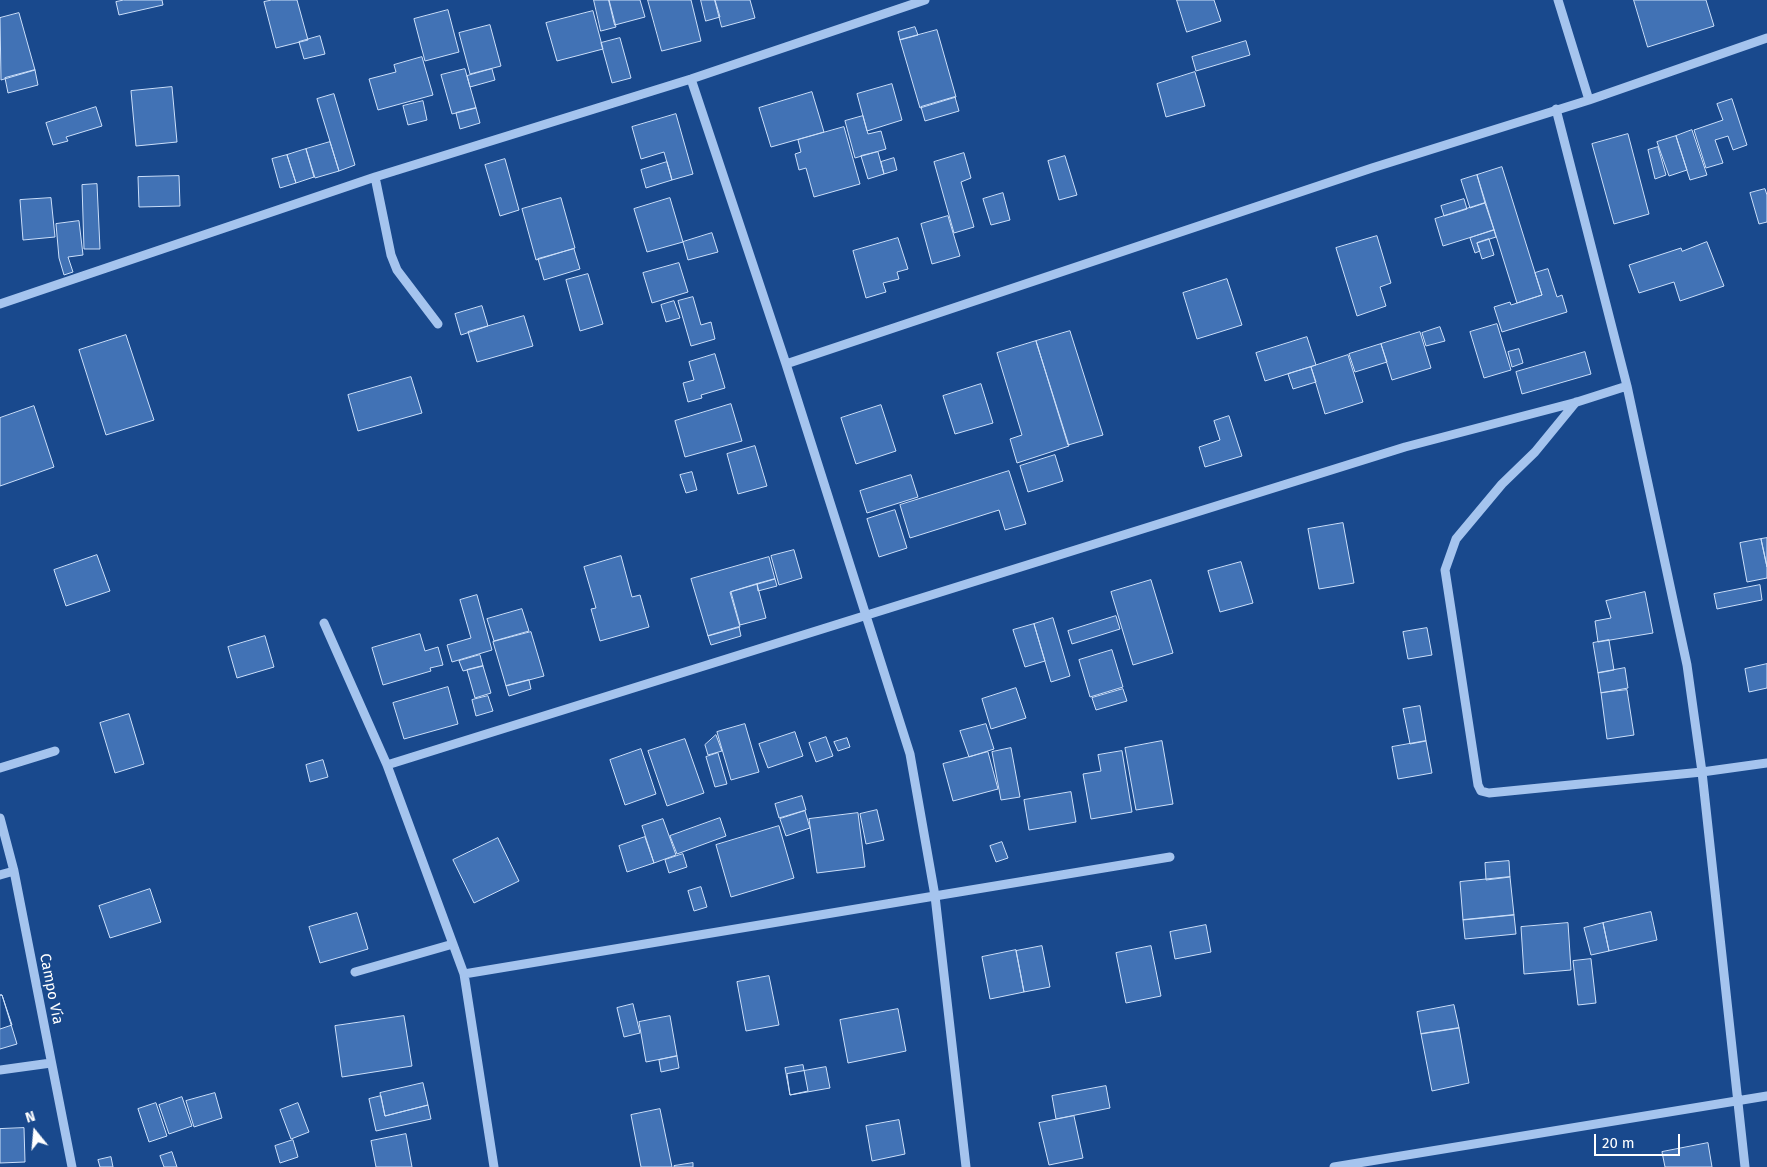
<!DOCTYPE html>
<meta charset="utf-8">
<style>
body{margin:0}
#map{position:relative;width:1767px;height:1167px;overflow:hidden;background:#19498d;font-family:"Fira Sans",sans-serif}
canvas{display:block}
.north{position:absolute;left:10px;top:1107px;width:50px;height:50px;-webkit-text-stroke:4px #19498d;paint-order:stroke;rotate:343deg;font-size:14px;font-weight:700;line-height:20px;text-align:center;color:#fff}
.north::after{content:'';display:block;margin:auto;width:18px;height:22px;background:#fff;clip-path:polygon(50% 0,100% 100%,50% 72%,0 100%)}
.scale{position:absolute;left:1594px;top:1134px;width:86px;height:22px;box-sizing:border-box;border:2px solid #fff;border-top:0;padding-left:6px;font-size:15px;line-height:18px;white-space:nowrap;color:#fff;-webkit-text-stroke:4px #19498d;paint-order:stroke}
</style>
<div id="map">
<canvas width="1767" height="1167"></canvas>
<div class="north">N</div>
<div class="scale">20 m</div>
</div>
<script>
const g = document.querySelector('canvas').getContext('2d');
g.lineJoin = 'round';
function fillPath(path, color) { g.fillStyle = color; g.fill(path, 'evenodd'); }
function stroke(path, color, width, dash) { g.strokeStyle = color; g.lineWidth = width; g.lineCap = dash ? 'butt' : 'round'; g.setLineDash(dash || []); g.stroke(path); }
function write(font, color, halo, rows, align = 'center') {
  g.font = font + ' "Fira Sans",sans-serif'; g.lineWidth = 4; g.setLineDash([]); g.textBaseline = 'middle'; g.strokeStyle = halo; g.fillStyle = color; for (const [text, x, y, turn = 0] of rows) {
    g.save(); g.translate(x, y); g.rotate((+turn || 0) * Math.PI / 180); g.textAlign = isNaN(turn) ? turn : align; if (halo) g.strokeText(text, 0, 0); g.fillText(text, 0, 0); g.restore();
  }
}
const building = new Path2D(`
 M124,0h38l1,5 -44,10 -3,-13z
 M272,0h25l11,40 -32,8 -12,-46z
 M594,0h15l7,27 -15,4z
 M609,0h31l5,17 -30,8z
 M648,0h43l10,41 -39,10z
 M701,0h14l5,17 -14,4z
 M715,0h35l5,18 -33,9z
 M1177,0h37l7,21 -34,11z
 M1634,0h72l8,26 -66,21z
 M448,10l11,42 -34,9 -11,-42z
 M593,11l10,38 -46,12 -11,-38z
 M19,13l16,57 -34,10 -1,-62z
 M490,25l11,41 -31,8 -11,-41z
 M915,27l3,8 -18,5 -2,-8z
 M937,30l19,67 -36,11 -20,-68z
 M320,36l5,18 -21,5 -5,-17z
 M620,38l11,40 -19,5 -11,-40z
 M1246,41l4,14 -54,16 -4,-14z
 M422,57l11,38 -55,15 -9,-31 27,-7 -2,-7z
 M465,69l11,39 -24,6 -11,-39z
 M492,69l3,11 -25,7 -3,-11z
 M35,70l3,15 -30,8 -3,-15z
 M1195,72l10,34 -39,11 -9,-33z
 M892,84l10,36 -35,11 -10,-37z
 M172,87l5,55 -41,4 -5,-55z
 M812,92l12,40 -53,15 -12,-39z
 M334,94l21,71 -16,6 -22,-72z
 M955,97l4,14 -34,10 -4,-14z
 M1732,99l15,46 -14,5 -5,-14 -13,4 8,23 -17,5 -12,-38 29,-10 -6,-16z
 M423,101l4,19 -19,5 -5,-19z
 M96,107l6,19 -36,11 2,4 -15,4 -7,-22z
 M476,108l4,15 -20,6 -4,-16z
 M676,114l17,60 -21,6 -8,-28 -23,7 -9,-32z
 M863,116l5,18 13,-3 5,18 -31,9 -10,-37z
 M844,127l16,57 -46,13 -8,-29 -7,2 -4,-16 6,-2 -3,-12z
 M1692,130l15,45 -17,5 -14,-44z
 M1628,134l21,80 -35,10 -22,-80z
 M1676,136l11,34 -18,6 -12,-34z
 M330,142l9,29 -24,7 -9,-29z
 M1658,147l8,28 -11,4 -7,-29z
 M306,149l8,28 -18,6 -9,-28z
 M878,152l6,22 -16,5 -7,-23z
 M964,153l7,25 -10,4 13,45 -20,6 -20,-71z
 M287,155l9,28 -16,5 -8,-29z
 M1065,156l12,39 -18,5 -11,-39z
 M894,158l3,12 -13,4 -3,-12z
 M505,159l14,51 -19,6 -15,-51z
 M667,162l5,18 -26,8 -5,-18z
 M1502,167l40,128 -25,8 -40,-128z
 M1477,175l8,28 -15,5 -9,-28z
 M179,176l1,30 -41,1 -1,-30z
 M97,184l3,65h-16l-2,-64z
 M1765,189l2,6v27l-8,2 -9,-31z
 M1003,193l7,27 -19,5 -8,-26z
 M51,198l4,39 -32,3 -3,-40z
 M561,198l14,50 -39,12 -14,-51z
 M670,198l13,44 -36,10 -13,-43z
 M1464,199l3,10 -23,7 -3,-10z
 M1485,203l9,27 -51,16 -8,-27z
 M948,216l12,40 -28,8 -11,-40z
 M79,221l4,34 -15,2 5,15 -9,3 -5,-17 -3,-34z
 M1494,230l2,7 -19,6 3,8 -5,2 -5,-15z
 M712,233l6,19 -30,8 -5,-18z
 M1377,236l14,47 -11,4 6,19 -29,10 -21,-68z
 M898,238l10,31 -11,3 2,7 -16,4 3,9 -20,6 -13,-47z
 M1489,239l5,16 -12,4 -5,-16z
 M1707,242l17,44 -44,15 -6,-19 -35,11 -10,-28 52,-17 1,3z
 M574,249l6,20 -36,11 -6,-21z
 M679,263l9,29 -36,11 -9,-30z
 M1548,269l9,28 5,-2 5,17 -65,20 -8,-25 16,-5 1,3 31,-10 -7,-22z
 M588,274l15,50 -23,7 -14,-51z
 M1227,279l15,46 -45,14 -14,-46z
 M693,297l8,28 10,-3 4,17 -24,7 -13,-45z
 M674,301l6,17 -14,4 -5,-17z
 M482,306l6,20 -27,9 -6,-21z
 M524,316l9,30 -56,16 -9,-30z
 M1497,324l14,46 -27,8 -14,-46z
 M1440,327l5,14 -19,5 -4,-13z
 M1070,331l33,104 -35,10 -32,-104z
 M1420,332l11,36 -39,12 -11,-36z
 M126,335l28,85 -48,15 -27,-85z
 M1307,337l9,28 -51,16 -9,-28z
 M1036,341l33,105 -52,17 -7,-24 12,-4 -25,-82z
 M1381,344l6,18 -32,10 -6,-18z
 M1519,349l4,14 -11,4 -4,-15z
 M1585,352l6,22 -69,20 -6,-22z
 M715,354l10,34 -24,7 1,3 -14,4 -5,-19 11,-3 -5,-18z
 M1348,355l15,47 -38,12 -14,-47z
 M1311,367l5,15 -23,7 -5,-15z
 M411,377l11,36 -64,18 -10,-36z
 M981,384l12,39 -38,11 -12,-38z
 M731,404l11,37 -57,16 -10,-36z
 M881,405l15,46 -40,13 -15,-46z
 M34,406l20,61 -54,19v-68z
 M1229,416l13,40 -37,11 -6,-20 21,-7 -6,-19z
 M755,446l12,40 -29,8 -11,-40z
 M1055,455l8,26 -35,11 -8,-26z
 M1009,471l17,53 -21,6 -6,-20 -89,28 -10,-33z
 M692,472l5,18 -11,3 -6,-18z
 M911,475l7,22 -51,16 -7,-22z
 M895,510l12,38 -28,9 -12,-38z
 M1343,523l11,60 -35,6 -11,-60z
 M1767,538v29l-6,-28z
 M1761,539l6,28v11l-20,4 -7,-39z
 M794,550l8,28 -23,7 -8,-29z
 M97,555l13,36 -44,15 -12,-36z
 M621,556l11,41 8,-2 9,32 -49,14 -9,-32 5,-1 -12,-41z
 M769,557l6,22 -45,13 10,35 -32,9 -17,-57z
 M1241,562l12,41 -33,9 -12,-41z
 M775,579l2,7 -19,5 -1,-7z
 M1151,580l22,73 -40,12 -22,-73z
 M757,584l9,34 -26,7 -9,-33z
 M1760,585l2,15 -45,9 -3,-15z
 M1645,592l8,41 -55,9 -3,-21 16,-3 -5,-17z
 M477,595l15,55 -40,12 -5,-17 24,-7 -11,-38z
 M522,609l7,22 -35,10 -7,-22z
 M1116,616l4,13 -48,15 -4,-13z
 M1053,618l17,58 -19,6 -17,-58z
 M1034,624l11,37 -20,6 -12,-37z
 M739,627l2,9 -30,9 -3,-9z
 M1427,628l5,27 -24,4 -5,-27z
 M531,632l13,44 -38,10 -13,-44z
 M420,634l5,17 13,-4 5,18 -13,3 1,3 -48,14 -11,-37z
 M265,636l9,31 -37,11 -9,-31z
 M1609,640l5,30 -16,3 -5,-30z
 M1112,650l11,37 -33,10 -11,-37z
 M480,655l3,11 -20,5 -4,-10z
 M1767,664v24l-18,4 -4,-23z
 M483,666l8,27 -16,5 -8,-28z
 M1625,668l3,20 -27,5 -3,-20z
 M529,680l2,9 -22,7 -3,-10z
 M448,687l10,37 -54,15 -11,-36z
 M1016,688l10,30 -35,11 -9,-30z
 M1123,689l4,12 -31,9 -4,-12z
 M1627,690l7,45 -27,4 -6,-46z
 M488,696l5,15 -17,5 -4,-16z
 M1420,706l6,35 -16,3 -7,-35z
 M129,714l15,50 -29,9 -15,-50z
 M745,724l14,48 -28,8 -14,-48z
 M986,724l8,25 -25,8 -9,-26z
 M795,732l8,24 -35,12 -9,-24z
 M716,735l6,16 -14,4 -3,-10z
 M826,737l7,19 -17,6 -7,-19z
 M847,738l3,9 -12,4 -4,-9z
 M685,739l19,54 -37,13 -19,-55z
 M1162,741l11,63 -37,6 -11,-62z
 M1426,741l6,32 -34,6 -6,-32z
 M1011,748l9,49 -19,3 -9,-48z
 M641,749l15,45 -31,11 -15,-45z
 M1122,751l10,61 -41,7 -8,-45 18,-3 -3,-16z
 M988,752l10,37 -45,12 -10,-37z
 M718,753l9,31 -12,3 -9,-30z
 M323,760l5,17 -18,5 -4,-17z
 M1071,792l5,30 -47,8 -5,-30z
 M802,796l4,14 -27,8 -4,-14z
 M877,810l7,30 -18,4 -6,-30z
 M805,811l5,17 -24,8 -6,-17z
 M858,813l7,54 -48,6 -8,-54z
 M720,818l6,18 -49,18 -7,-18z
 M663,819l13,36 -22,8 -12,-37z
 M779,826l15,52 -63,19 -15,-52z
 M645,837l9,26 -27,9 -8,-26z
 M498,838l21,43 -45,22 -21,-43z
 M1002,842l6,16 -12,4 -6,-16z
 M683,854l4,13 -18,6 -4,-13z
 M1509,861l1,16 -24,3 -1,-17z
 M1510,877l4,38 -51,5 -3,-38z
 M701,887l6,20 -13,4 -6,-20z
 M150,889l11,33 -51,16 -11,-32z
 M1651,912l6,28 -48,11 -6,-28z
 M357,913l11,36 -48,14 -11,-36z
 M1514,915l2,19 -51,5 -2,-19z
 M1568,923l3,47 -47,4 -3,-47z
 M1603,923l6,28 -18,4 -7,-27z
 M1206,925l5,27 -36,7 -5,-27z
 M1042,946l8,41 -26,5 -8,-41z
 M1151,946l10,50 -35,7 -10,-50z
 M1016,950l8,42 -34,7 -8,-42z
 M1591,959l5,44 -18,2 -5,-44z
 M769,976l10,49 -33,6 -9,-49z
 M0,995h2l15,49 -17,5z
 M0,995h2l10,30 -12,4z
 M633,1004l7,29 -16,4 -7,-29z
 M1454,1005l5,23 -38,6 -4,-22z
 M898,1009l8,42 -58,12 -8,-43z
 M404,1016l8,50 -70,11 -7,-51z
 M670,1016l7,40 -31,6 -7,-40z
 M1459,1028l10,55 -37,8 -11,-57z
 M677,1056l2,12 -18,4 -2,-12z
 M803,1065l5,26 -18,4 -5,-27z
 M826,1067l4,21 -40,7 -3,-21z
 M423,1083l5,22 -43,11 -5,-23z
 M1106,1086l4,22 -54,11 -4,-23z
 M215,1093l7,25 -28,9 -8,-26z
 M381,1096l4,20 43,-11 3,14 -55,12 -7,-32z
 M182,1097l10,29 -23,8 -10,-29z
 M156,1103l11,33 -18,6 -11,-33z
 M298,1103l11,29 -18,7 -11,-29z
 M660,1109l12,58h-31l-10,-52z
 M1074,1116l9,42 -34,7 -10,-42z
 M899,1120l6,34 -33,7 -6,-35z
 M24,1128l1,34 -25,1v-34z
 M406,1134l6,33h-36l-5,-26z
 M293,1140l5,17 -18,6 -5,-17z
 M1708,1143l4,24h-47l-3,-15z
 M172,1152l5,15h-13l-4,-11z
 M111,1157l2,10h-13l-2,-7z
 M693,1163v4h-19v-1z`);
fillPath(building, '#4172b5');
stroke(building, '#cbdffa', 1);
stroke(new Path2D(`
 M1558,0l31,100
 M691,79l95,285 124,390 25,142 31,271
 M1556,109l71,277 60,279 15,107 43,395
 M375,177l16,78 6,15 41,54
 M0,304l375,-127 316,-98 234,-79
 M786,364l586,-196 217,-68 178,-62
 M1576,402l-41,50 -33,32 -46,55 -11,31 33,215 3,6 8,2 213,-21 65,-9
 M324,623l63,142 77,209 30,193
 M387,765l1018,-318 172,-45 50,-16
 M0,768l55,-17
 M0,818l14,53 58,296
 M0,875l14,-4
 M355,972l98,-28
 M464,974l706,-117
 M0,1070l51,-7
 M1334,1167l433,-71`), '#a5c4ee', 9);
write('15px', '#fff', '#19498d', [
 ["Campo Vía",51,989,79]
]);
</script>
